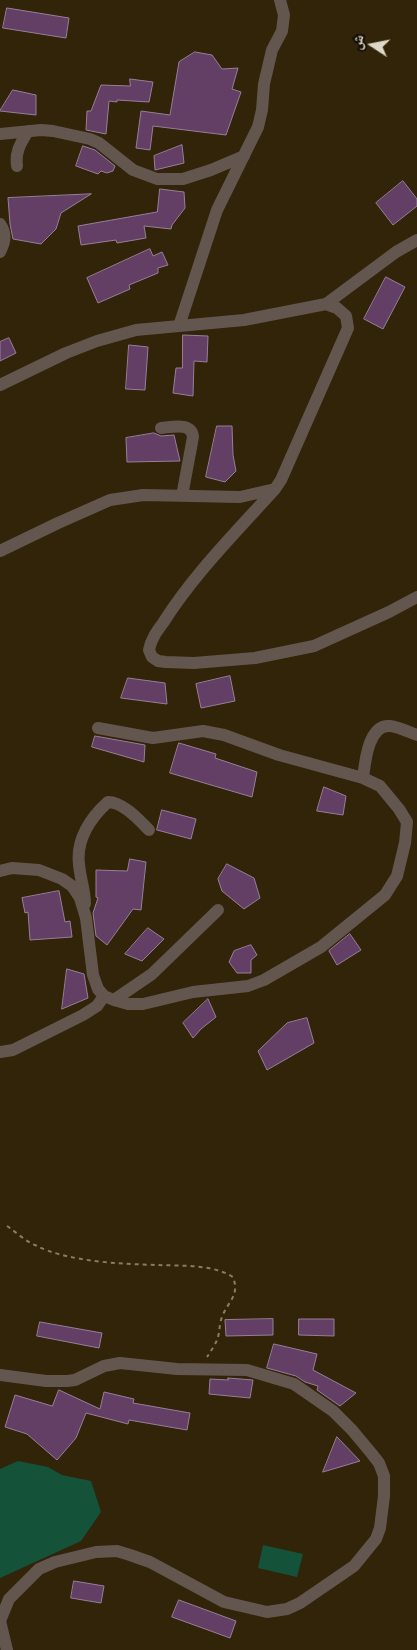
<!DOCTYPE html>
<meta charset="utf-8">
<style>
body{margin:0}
#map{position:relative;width:417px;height:1650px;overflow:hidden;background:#312409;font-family:Montserrat,"Noto Naskh Arabic",sans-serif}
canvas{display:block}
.north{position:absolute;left:347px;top:20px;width:50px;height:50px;-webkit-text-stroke:4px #140e04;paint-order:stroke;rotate:281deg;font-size:14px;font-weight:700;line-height:20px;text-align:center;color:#dfd7c7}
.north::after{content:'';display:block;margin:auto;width:18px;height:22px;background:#dfd7c7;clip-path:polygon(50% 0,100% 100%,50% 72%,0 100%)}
</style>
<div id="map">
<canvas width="417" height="1650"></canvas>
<div class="north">ش</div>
</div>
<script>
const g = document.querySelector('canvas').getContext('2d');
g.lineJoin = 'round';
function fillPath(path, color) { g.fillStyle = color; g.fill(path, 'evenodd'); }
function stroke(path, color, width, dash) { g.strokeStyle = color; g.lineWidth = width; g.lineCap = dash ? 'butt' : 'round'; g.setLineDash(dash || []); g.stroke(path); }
fillPath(new Path2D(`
 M18,1461l30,6 14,8 29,6 10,31 -20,29 -81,37v-109z
 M263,1545l40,9 -6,23 -39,-9z`), '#14533a');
const building = new Path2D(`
 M7,8l62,10 -3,20 -63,-10z
 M195,52l17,3 10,14 16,-1 -6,21 9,3 -15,43 -73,-9 -3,24 -14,-2 5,-37 29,4 9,-53z
 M130,79l23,3 -4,20 -32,-2v2l-8,-1 -3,33 -20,-4 1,-19h4l10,-26 29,1z
 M13,90l23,5v20l-36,-4z
 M182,145l2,18 -29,7 -1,-14z
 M83,146l12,4 20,16 -2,5 -6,2 -6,-2 -3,3 -22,-8z
 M403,181l14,18v7l-24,19 -17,-22z
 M160,189l24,3 1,16 -13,17 -1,4 -27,-3 2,12 -29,5 -1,-3 -35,5 -3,-19 79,-14z
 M91,194l-30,19 -5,16 -15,15 -28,-5 -3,-15 -2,-26z
 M150,249l3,7 9,-4 6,13 -10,3v5l-29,12 1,4 -32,14 -11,-25z
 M386,277l19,10 -22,42 -19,-10z
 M183,335l25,1 -1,26 -13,-1 -1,35 -20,-3 3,-25h6z
 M9,338l7,15 -16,8v-19z
 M129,345l19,2 -3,43 -19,-1z
 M217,426h15l1,29 3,16 -11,11 -19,-5z
 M154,433l7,3 13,-1 6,26 -53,1 -1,-24z
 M230,676l5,25 -34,7 -5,-24z
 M128,678l37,5 2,21 -46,-6z
 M95,736l50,9 -1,17 -52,-15z
 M179,743l37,11 -1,4 42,14 -5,25 -82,-24z
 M324,787l22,9 -3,19 -26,-4z
 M162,810l34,9 -5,20 -34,-9z
 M130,859l16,3 -5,48 -8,-1 -26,36 -11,-9 -3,-23 5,-15 -2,-1v-27l31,1z
 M227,864l27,14 6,20 -16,11 -22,-18 -4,-12z
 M59,891l6,31 5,-1 2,16 -42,3 -2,-28 -3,1 -3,-15z
 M148,928l16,11 -22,22 -17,-7z
 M350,934l11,16 -24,15 -8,-14z
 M251,945l6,10 -6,5v13h-14l-8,-11 5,-11z
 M67,969l17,5 4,24 -26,11z
 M208,999l8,18 -15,12 -8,9 -10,-15z
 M307,1018l7,25 -47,27 -9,-19 29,-28z
 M273,1319v16l-47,1 -1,-16z
 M299,1319h35v17l-35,-1z
 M40,1322l62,11 -3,15 -62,-12z
 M274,1344l43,10 -4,16 43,23 -16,13 -23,-16 1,-4 -13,-4 -9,-6 -29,-8z
 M228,1378l25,2 -3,18 -41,-4 1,-15 18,1z
 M59,1390l41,19 4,-17 30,7 -1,4 57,10 -3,17 -58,-10 -1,4 -42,-11 -10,25 -19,22 -30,-26 -22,-7 10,-32 37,11z
 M337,1437l23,24 -37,11z
 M74,1581l30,5 -3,17 -30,-5z
 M179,1600l57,21 -6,17 -58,-21z`);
fillPath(building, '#633f66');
stroke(building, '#967f98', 1);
stroke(new Path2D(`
 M7,1226c9,6 18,15 28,19 32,17 87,19 123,20 24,1 54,-1 75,12 7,19 -5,24 -11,40 -3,7 -2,16 -5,23 -2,5 -6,11 -10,17`), '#877c67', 2, [4, 4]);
stroke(new Path2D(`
 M0,134l41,-4 12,1 37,8 9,4 34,27 24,9h26l28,-9 33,-14
 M17,166c-2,-15 4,-23 11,-35
 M0,224c7,10 5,18 0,28
 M326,304l70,-52 21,-12
 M179,326l38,-116 41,-83 4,-17 2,-26 8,-34 10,-19 2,-16 -4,-15
 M0,385l66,-32 31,-12 39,-11 108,-10 82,-16 11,4 9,8 2,12 -67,152 -6,9c-39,43 -81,85 -112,134 -6,8 -12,16 -14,27l3,7 6,4 8,1 28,1 61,-5 59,-12 75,-34 28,-15
 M161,428c11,-1 31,-6 32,9l-11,59
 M0,551l58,-28 52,-23 33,-5 97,2 35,-8
 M363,778c2,-15 5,-54 27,-52 9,1 19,6 27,9
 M0,871l12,-3 27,2 23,9 10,7 8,12 6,20 7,57 5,14 6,7 10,4 14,4h15l50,-12 55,-6 16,-6 57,-33 64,-52 12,-19 8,-33 2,-21 -8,-13 -19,-23 -17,-8 -84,-23 -55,-20 -21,-4 -50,7 -55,-10
 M85,904c0,-14 -5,-26 -6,-40 -3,-24 11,-46 29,-62 15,0 31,18 41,28
 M114,1000l38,-26 66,-64
 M0,1052l13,-2 70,-35 14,-9 7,-10
 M0,1375l46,6h21l8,-1 29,-14 16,-3 57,6 70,1 47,14 39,27 19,19 20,24 7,9 5,13v20l-4,32 -4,11 -22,27 -54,37 -13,6 -20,3 -43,-10 -74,-40 -20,-7 -13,-4 -21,1 -41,10 -16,7 -30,30 -9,22 7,29`), '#63564f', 12);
</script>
